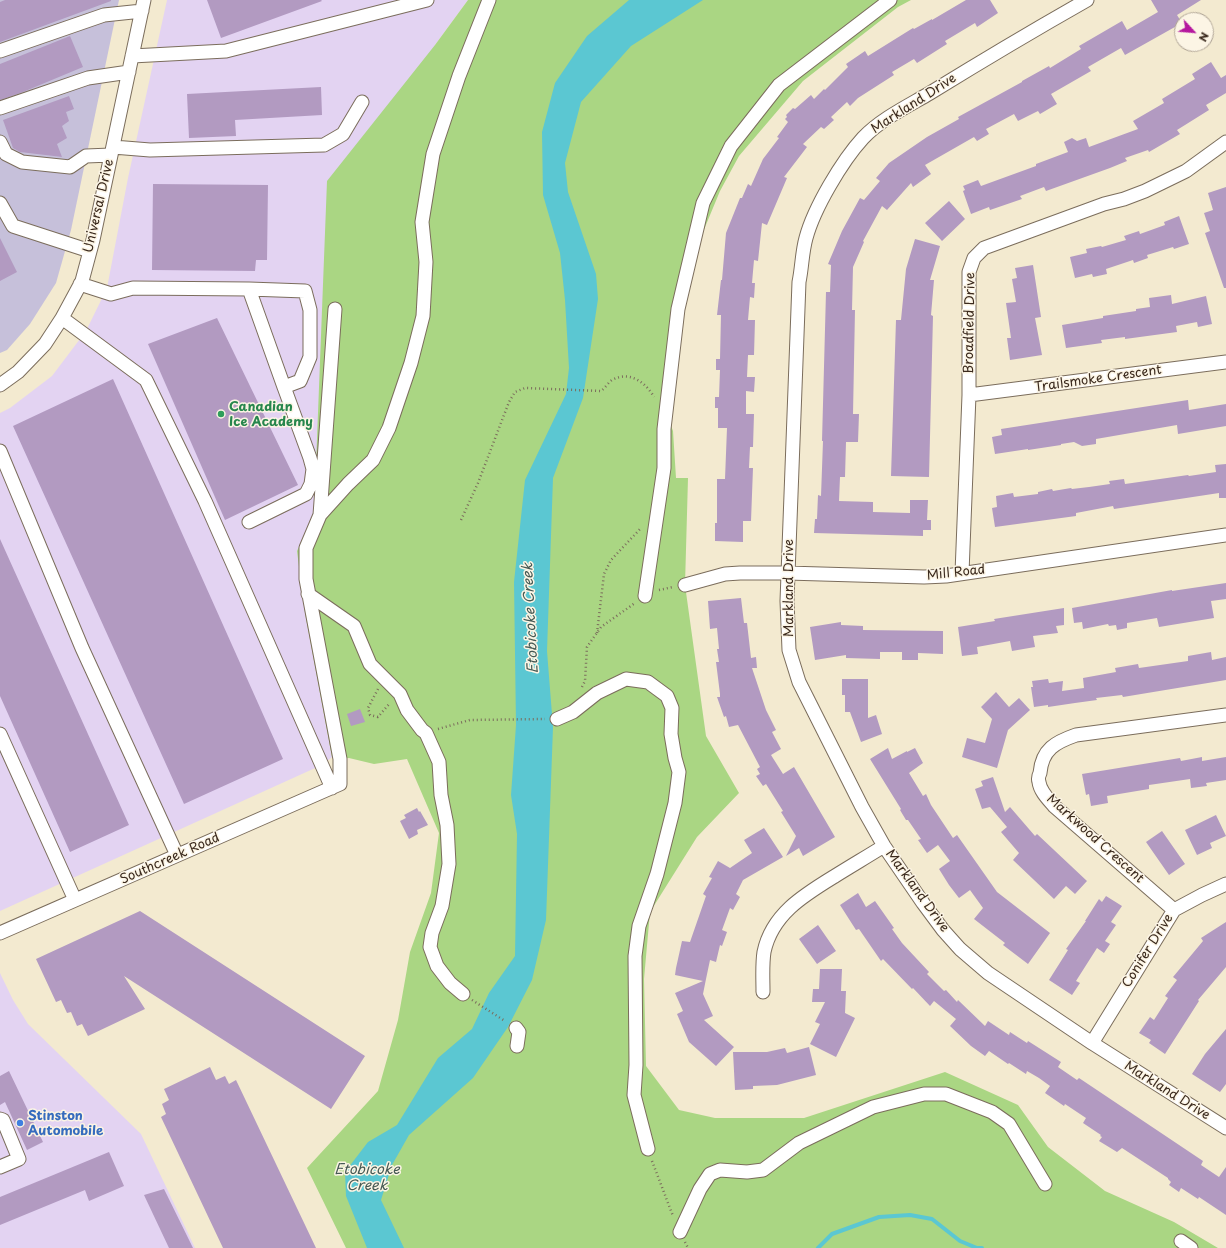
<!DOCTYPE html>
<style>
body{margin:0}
#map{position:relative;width:1226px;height:1248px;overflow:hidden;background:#f3ead0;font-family:"Playpen Sans",sans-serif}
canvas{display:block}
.north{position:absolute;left:1174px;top:12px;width:40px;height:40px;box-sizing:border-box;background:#fcf5e5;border:1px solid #afa495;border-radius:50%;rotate:116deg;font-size:11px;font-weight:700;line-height:16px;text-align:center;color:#3b2a1e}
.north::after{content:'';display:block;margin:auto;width:14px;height:18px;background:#b5179e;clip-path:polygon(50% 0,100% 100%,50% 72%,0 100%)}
</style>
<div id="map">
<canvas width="1226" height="1248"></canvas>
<div class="north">N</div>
</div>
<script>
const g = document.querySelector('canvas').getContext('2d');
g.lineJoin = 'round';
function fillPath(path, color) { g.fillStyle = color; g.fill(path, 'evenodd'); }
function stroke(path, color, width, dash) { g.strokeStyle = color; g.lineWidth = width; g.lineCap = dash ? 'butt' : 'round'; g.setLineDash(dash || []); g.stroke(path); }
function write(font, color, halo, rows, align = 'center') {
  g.font = font + ' "Playpen Sans",sans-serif'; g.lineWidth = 3; g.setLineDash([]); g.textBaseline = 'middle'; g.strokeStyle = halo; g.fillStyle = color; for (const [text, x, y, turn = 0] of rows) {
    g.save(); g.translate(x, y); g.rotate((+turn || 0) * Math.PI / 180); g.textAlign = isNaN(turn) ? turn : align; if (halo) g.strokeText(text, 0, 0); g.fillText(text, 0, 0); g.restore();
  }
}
fillPath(new Path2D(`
 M167,0h301l-33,45 -121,471 -9,97 27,144 -8,7 -324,147v-498l10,-5 42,-32 34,-45 21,-43 21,-110z
 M0,973l13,27 15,24 113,110 54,114h-195z`), '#e3d3f2');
fillPath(new Path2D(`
 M0,0h119l-48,230 -15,53 -26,41 -23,26 -7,3z`), '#c6c0da');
fillPath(new Path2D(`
 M468,0h443l-13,7 -95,74 -64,75 -19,35 -17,41 -16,55 -17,136 3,8 3,47h12l-3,107 21,151 33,57 -42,44 -47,75 -6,67 2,87 33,44 36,8h89l141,-46 73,33 30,42 57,44 69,31 44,26h-872l-39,-80 71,-77 20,-71 12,-68 21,-59 8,-60 -32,-74 -33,5 -25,-6 -9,1 -8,-2 -27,-144 -8,-62 17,-35 13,-335 108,-136z`), '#aad683');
fillPath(new Path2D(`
 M629,0h74l-72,46 -50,56 -16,61 3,29 28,82 2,25 -15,99 -30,80 -6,173 6,76 -7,193 -14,60 -24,47 -35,51 -64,57 -17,30 -11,35 23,48h-37l-21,-52 -1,-24 23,-30 29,-17 41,-67 34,-29 17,-36 26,-37 2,-122 -6,-39 5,-70 -2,-143 11,-102 41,-86 3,-26 -4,-68 -5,-47 -17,-58 -1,-63 13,-49 32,-47z`), '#5bc7d2');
stroke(new Path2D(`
 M818,1248l14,-14 47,-17 31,-2 22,4 28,22 17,7h5`), '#5bc7d2', 4);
fillPath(new Path2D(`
 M5,0h106v1l-111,41v-40z
 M207,0h114l1,1 -101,37z
 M966,0h24l8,13 -21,14 -2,-4 -30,18 2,3 -30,19 -3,-4 -22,13 2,3 -36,23 -8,8 -3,-4 -16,15 3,3 -10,9 -3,-2 -18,17 4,3 -23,30 3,1 -20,47 -5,-2 -4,38 -4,-1 -2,23h3l-1,15 -4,-1 -2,23h7l-1,35h-6l-1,22h8l-1,15 -8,-1v23h8l-1,33h-3l-1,21h4l-2,53h-8v21l-28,-1v-18h2v-44h8l2,-51h-9v-20h-3v-11h4l1,-27h-4v-11h4l1,-44h-4l4,-35h1l4,-47 14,-35h2l6,-14 3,2 12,-27 16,-21 -2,-1 11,-15 -3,-3 2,-2 -1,-2 7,-7 2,1 16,-14 3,4 10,-10 1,1 23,-23 -2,-3 19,-13 3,5 45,-28 1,1 18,-10v1z
 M1151,0h50l-24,15 5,8 -57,32 -4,-7 -33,19 3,4 -40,23 6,10 -17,10 -2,-3 -20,10 -4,-7 -28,15 3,5 -12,7 -3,-4 -49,28 6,9 -18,13 -2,-4 -24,27 -5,-4 -19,35 1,1 -11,25 -1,43h3l-2,104h6l-1,28h-12l-1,35h-5l-1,24 34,1v10l37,1v-13h18l-1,20h4v10h-8v6l-109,-3 1,-14h2l1,-24 3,1 2,-55h-1l4,-149h4l1,-27 -3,-1 14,-33 18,-33 4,2 16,-19 -4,-3 13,-15 38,-26 32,-18 -1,-2 64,-35v-1l27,-15 1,2 31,-19 -2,-3 43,-25 5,9 31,-18z
 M70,36l13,31 -60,25 -23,8v-36z
 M1211,62l10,16 5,-3v18l-20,12 3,5 -32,20 3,4 -31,18 -1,-2 -23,8 2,3 -17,7 -64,23 -2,-4 -24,9 2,3 -32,11 -1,-3 -18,7 -8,-23 2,-1 -2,-4 15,-6 3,6 55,-20v-2l32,-12 -4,-10 8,-4 5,3 9,-3 3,9 49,-18 -5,-8 31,-18 -2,-4 33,-20 -3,-5z
 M321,87l1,28 -87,5 1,16 -47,2 -2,-44z
 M69,96l5,13 -8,3 3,9 -7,5 5,12 -10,6 5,13 -42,-5 -7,-4 -10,-28z
 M153,184l115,1 -1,75h-11l-1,11 -103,-1z
 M1226,187v101h-2l-19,-55 5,-2 -6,-18 9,-3 -5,-17z
 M949,201l16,18 -23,22 -17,-18z
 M1179,216l10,28 -15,5 -1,-2 -26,8 1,3 -14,5 -1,-3 -27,9 1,5 -14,3 -1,-3 -17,4 -5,-21 17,-4 -1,-4 15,-3 1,1 24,-7 -2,-4 15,-5 1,3 25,-9 -1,-3z
 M0,238l17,34 -17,9z
 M915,239l25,7 -10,34h4l-3,35 2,1 -4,161 -38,-1 5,-156h5l5,-51z
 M1033,265l8,52 -6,1 7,37 -32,5 -3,-22h4l-5,-35 10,-1 -4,-23 5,-1 -2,-10z
 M1171,295l1,9 34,-8 6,28 -14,3 -1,-5 -21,4 1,6 -52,7v-2l-24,3 1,3 -36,5 -4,-23 41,-7v-2l33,-5v-2l14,-2 -1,-9z
 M217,318l81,167 -73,35 -77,-176z
 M113,379l170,380 -99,45 -171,-378z
 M1188,400l1,10 37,-6v22l-48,8 -1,-9 -81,14v5l-14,2 -8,-4 -13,2v1l-33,5v-1l-33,5 -3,-17 10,-2 -1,-6z
 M1226,464v34h-7v-5l-105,16 -1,-3 -37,7v3l-81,11 -3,-19 5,-1 -1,-11 17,-3 1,4 24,-3v-2l14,-3 1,2 18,-3 1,1 17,-2 21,-3 -1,-3 15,-2 1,5 63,-9 1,1 27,-4 -1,-7z
 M0,539l129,286 -59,27 -70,-156z
 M1226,583v16l-15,2 3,17 -55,9 -2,-9 -30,5v5l-10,2 -1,-5 -7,1 -1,-2 -25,5 -1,-7 -8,1 -2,-15 100,-18v1z
 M741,598l3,25h3l4,35 5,-1 1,11h-5l14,42 10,20 -4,2 9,17 -10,6 12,19 11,-7 41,70 -32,19 -4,-8 -13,8 10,-20 -15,-24 2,-1 -17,-27 -3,2 -7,-10 4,-2 -3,-5 3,-2 -22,-42 -9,2 -3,-11 -2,1 -7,-20h3v-3l-4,-32h3l-2,-13h2l-2,-21 -7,1 -2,-28z
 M1064,608v17l-8,1 2,7 -25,3 2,11 -23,4 -2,-10 -33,6 1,7 -16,2 -4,-29 37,-6 -1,-2z
 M841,622v3l22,1v4l80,1v23l-25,-1v7h-16v-8h-22v7l-34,-1v-3l-31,5 -5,-33z
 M1211,652l1,8 14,-3v23l-103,17 -1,-2 -26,3 1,2 -22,3 -27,4v-2l-14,2 -3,-20h2l-1,-6 16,-2 1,4 14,-2 -1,10 22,-3 -1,-10 33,-6 -1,-4 23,-4 1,4 49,-7v-5z
 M842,679h26v39l8,-3 6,19 -21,8 -11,-30h-5v-17h-3z
 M996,692l13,15 10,-9 11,12 -22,20 -11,38 -35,-11 5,-19 18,5 7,-24 -11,-12z
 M360,709l5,13 -14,4 -4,-12z
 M888,748l4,11 15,-8v1l8,-4 8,15 -14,10 14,23 3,-2 5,11 22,33 4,-3 40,57 53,41 -22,31 -25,-19 2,-2 -31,-24 9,-11 -13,-18 -11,8 -10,-13 -10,-16 11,-8 -12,-16 -11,8 -9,-13 3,-1 -13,-19h-2l-6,-10 1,-1 -31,-50z
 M1202,757v4l24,-4v23l-20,3 1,3 -16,2 -1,-9 -41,6v4l-42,7 1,7 -17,3 -2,-12 -3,1 -4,-21 98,-16 1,3z
 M993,777l12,35 5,-5 25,29 2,-2 50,47 -12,13 -9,-8 -12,13 -41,-39 6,-7 -18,-21 6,-5 -17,-20 -8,2 -7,-20 8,-3 -2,-5z
 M417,808l2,4 1,-1 8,14 -11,5 1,4 -9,5 -9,-18 6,-3 -2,-3z
 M1216,815l10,21 -16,7 2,5 -15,7 -12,-25z
 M764,828l19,29 -40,23 -7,14 4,3 -7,13 -3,-2 -8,22 5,2 -5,14 -2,-1 -4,17 -6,-2 -4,19 -3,15 10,22 -9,4 30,27 -18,19 -27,-24 -12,-28 6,-3 -8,-18 28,-12 -28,-6 1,-7 6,-27 8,1 16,-46 -3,-2 9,-16 -3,-1 9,-16 12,7 22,-15 -8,-13z
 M1162,831l23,33 -16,11 -23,-33z
 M858,893l8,14 9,-6 19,27 -2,1 10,14 27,29 -2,2 17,17 2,-1 11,12 1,-2 27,26 3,-5 21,14 1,-3 17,11 1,-2 33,21 -3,5 19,13 2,-2 124,83 -2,4 18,12 7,-10v48l-27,-18 -1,2 -17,-11 -2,4 -10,-7 2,-3 -3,-3v-1l-46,-30 -5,4 -18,-11 3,-4 -2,-1 1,-1 -18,-12 3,-5 -21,-14 -1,2 -19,-13 5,-7 -11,-8 -12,-7 -1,3 -17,-11 -1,1 -19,-13 -4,5 -14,-10 -21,-20 6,-7 -22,-18 -4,5 -17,-18 -1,1 -29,-30 -2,2 -22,-32 -3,1 -16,-25z
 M1106,896l16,10 -11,16 5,3 -11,16 5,3 -6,9 -7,-5 -21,33 4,2 -8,12 -23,-15 19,-30 -2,-1 20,-28h-1l14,-22 3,3z
 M140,911l225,145 -34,53 -207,-133 21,33 -57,27 -6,-12 -5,2 -6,-14 -4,1 -6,-13 -5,2 -20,-43z
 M1226,922v45l-28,33 1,1 -34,53 -16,-11 2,-3 -12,-7 11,-16 4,3 14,-22 -3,-2 12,-16 -4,-3 30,-36 -2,-3z
 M818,925l18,26 -19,13 -18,-25z
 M820,969h22l-1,22h5l-1,22 10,5 -19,39 -26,-13 10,-20 -5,-2 10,-20h-13l1,-13h6z
 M1226,1029v55l-6,8 -28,-18 13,-20z
 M809,1047l7,28 -39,10 -24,1v3l-18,1 -2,-38h34l18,-4 2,5z
 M210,1067l6,13 9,-4 4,8 7,-4 80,168h-93l-62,-131 5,-3 -4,-10 7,-4 -5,-11z
 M9,1071l34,71 -16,8 -22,-48 -5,3v-29z
 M109,1152l15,34 -35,15 -4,-11 -85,35v-28z
 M164,1189l29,59h-24l-25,-53z`), '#b29ac1');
const minor = new Path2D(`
 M1087,0c-53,30 -105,61 -157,93 -22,13 -49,26 -67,45 -21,23 -49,70 -57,100 -4,14 -4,30 -7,44l-12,319 2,49 10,32 63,125 22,39 39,57 20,27 17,19 28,24 104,70 134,85
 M0,51l104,-36 38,-4
 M132,56l94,-5 201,-51
 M0,108l88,-30 41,-6
 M0,142l6,12 16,8 48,5 16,-11 25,-1
 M113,147l37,3 174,-5 19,-11 19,-32
 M0,203l13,23 77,25
 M80,284l31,10 22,-6 116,1 56,2 5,19v47l-10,24 -16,6 -35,-98
 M62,318l84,62 59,121 127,287
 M0,385l18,-13 27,-28 17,-26 20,-37 11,-41 51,-240
 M969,395l257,-33
 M0,451l82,197 95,207
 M320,515l28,-31 25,-24 16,-32 22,-65 12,-47 3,-54 -4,-40 11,-68 26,-78 30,-76
 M249,522l57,-28 5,-10 2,-15 -3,-11 -26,-71
 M962,573l7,-178v-123l5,-14 10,-10 120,-44 20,-5 21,-8 41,-20 40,-29
 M685,585l40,-11 15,-1h47l137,4 22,-1 280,-41
 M308,594l46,32 16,38 30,30 7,16 15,20 4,3 13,29 2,33 6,30 2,39 -7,42 -10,27 -2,14 7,19 13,17 13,11
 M645,596l19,-128v-39l14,-120 25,-106 28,-57 48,-61 111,-85
 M557,719l16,-7 24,-19 29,-14 22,3 19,14 5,12 -1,26 4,24 4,14 -4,31 -18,71 -18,52 -4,30 1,109 -2,30 14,54
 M0,734l75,166
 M1174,910l-120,-104c-6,-7 -14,-15 -15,-24 -1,-3 0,-7 1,-9 2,-24 16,-31 36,-38l150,-20
 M0,933l340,-149v-25l-34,-180v-31l14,-33 15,-206
 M763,992c0,-13 -1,-27 1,-40 8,-38 40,-57 71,-76 16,-10 33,-20 49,-30
 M516,1028l3,4 -2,14
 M1092,1043l82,-133 28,-15 24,-11
 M0,1119l3,1 16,39 -19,8
 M680,1232l20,-43 10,-15 10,-4 27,2 16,-2 36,-27 74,-36 51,-13h22l46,18 17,12 36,60
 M1181,1241l10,7`);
stroke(minor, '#7b6d5c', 15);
stroke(new Path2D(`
 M461,520l17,-37 31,-81 6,-10 10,-4 76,3c4,-3 7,-8 11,-11 18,-10 34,3 42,17
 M659,590l14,-3
 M597,633l7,-59 7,-14 30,-32
 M582,687l3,-6 2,-34 14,-20 34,-24
 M378,689l-10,19 2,7 8,2 12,-14
 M438,729l32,-9 75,-1
 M472,1000l33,21
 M652,1161l21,55
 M685,1242l3,6`), '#7b6d5c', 2.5, [1, 3]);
stroke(minor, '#fff', 13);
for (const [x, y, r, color] of [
 [221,414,4,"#2e9e5b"],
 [20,1123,4,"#3f7fe0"]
]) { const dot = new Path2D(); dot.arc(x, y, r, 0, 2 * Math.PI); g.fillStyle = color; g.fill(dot); stroke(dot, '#fcf5e5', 1.5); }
write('13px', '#3b2a1e', '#fcf5e5', [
 ["Markland Drive",914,104,-33],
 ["Universal Drive",99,206,-77],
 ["Broadfield Drive",970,323,-89],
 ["Trailsmoke Crescent",1098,379,-8],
 ["Mill Road",956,573,-6],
 ["Markland Drive",789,588,-90],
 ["Markwood Crescent",1095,839,42],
 ["Southcreek Road",170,859,-24],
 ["Markland Drive",917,891,54],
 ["Conifer Drive",1148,951,-58],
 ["Markland Drive",1167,1091,32]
]);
write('bold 13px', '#27864d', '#fcf5e5', [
 ["Canadian",229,407],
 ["Ice Academy",229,422]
], 'left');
write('bold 13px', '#366cbe', '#fcf5e5', [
 ["Stinston",28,1116],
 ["Automobile",28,1131]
], 'left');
write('italic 14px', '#455954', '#fcf5e5', [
 ["Etobicoke Creek",531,618,-93],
 ["Etobicoke",367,1170],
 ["Creek",367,1186]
]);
</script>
